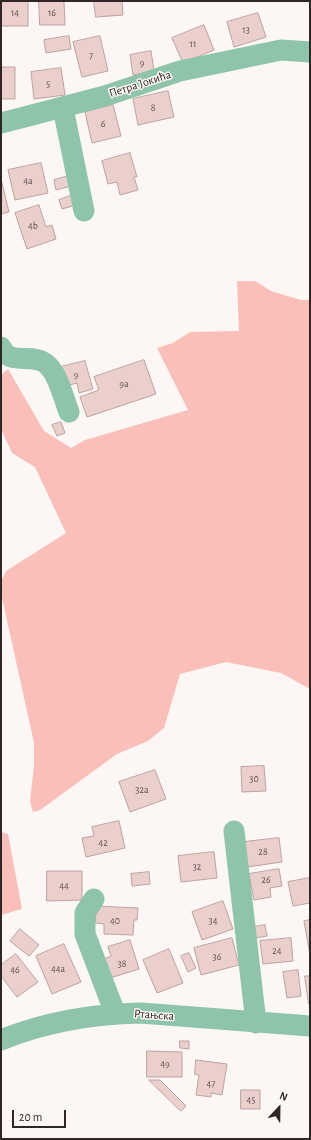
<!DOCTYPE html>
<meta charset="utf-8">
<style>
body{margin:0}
#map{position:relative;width:311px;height:1140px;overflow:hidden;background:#fcf6f5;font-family:"Alegreya Sans",sans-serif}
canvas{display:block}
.frame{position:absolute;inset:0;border:2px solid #302625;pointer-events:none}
.north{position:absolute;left:259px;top:1088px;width:40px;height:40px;-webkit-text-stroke:3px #fcf6f5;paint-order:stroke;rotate:22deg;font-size:11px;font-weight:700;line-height:16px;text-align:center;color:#302625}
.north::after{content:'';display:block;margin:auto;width:14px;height:18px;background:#302625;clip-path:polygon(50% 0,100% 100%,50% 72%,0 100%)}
.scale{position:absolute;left:12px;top:1110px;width:54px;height:18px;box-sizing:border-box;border:2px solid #302625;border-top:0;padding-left:5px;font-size:12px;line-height:14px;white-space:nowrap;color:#302625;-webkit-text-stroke:3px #fcf6f5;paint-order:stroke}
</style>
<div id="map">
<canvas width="311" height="1140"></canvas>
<div class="frame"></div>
<div class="north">N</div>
<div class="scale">20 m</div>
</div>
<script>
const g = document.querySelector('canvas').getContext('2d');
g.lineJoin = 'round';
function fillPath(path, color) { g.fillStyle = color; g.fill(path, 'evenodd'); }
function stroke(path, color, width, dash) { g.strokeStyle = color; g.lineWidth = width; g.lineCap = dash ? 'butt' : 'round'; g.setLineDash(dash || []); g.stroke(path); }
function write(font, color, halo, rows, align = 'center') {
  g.font = font + ' "Alegreya Sans",sans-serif'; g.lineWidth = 3; g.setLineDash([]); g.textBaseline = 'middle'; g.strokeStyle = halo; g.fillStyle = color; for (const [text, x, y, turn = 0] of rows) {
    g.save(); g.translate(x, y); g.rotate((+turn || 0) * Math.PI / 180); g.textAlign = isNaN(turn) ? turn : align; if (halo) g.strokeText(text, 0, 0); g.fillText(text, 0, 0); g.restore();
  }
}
fillPath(new Path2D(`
 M237,281h18l16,10 30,9h9v389l-29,-16 -55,-11 -46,12 -16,54 -16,13 -31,13 -77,56 -7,2 -3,-10 4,-37v-22l-33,-150v-12l5,-10 60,-38 -31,-66 -23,-14 -11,-24v-54l7,-6 36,62 27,17 14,-8 103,-30 -31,-62 16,-5 17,-11 49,-1z
 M1,832l7,2 14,75 -21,6z`), '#f9bfb8');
const building = new Path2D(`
 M1,1h27v25h-27z
 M39,1h25l1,24h-25z
 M94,1h28l1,14 -27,2z
 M258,13l8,24 -32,10 -7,-25z
 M204,25l10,25 -31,13 -11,-25z
 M69,36l2,13 -25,4 -2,-13z
 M100,36l8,35 -26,6 -9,-35z
 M151,51l3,20 -21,4 -3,-20z
 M1,67h14v32h-14z
 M61,68l4,27 -31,4 -3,-27z
 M168,91l6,26 -36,8 -5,-26z
 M113,105l8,31 -29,7 -7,-31z
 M130,153l7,24h-3l4,13 -18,5 -3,-13 -9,2 -6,-23z
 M41,163l7,30 -33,7 -7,-30z
 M69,176l2,10 -15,4 -2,-10z
 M1,179l8,33 -8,2z
 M73,195l3,10 -14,4 -3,-9z
 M39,205l7,22 6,-2 4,14 -29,10 -12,-36z
 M144,360l12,34 -69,23 -7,-20 19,-7 -5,-13z
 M85,361l8,28 -14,4 -2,-10 -11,3 -5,-19z
 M61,422l4,11 -8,3 -5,-11z
 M264,766l2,25 -24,1 -1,-25z
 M155,770l11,29 -36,13 -11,-30z
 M119,821l6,27 -39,9 -4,-19 12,-2 -2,-9z
 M279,838l3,24 -35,5 -3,-25z
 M214,852l3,26 -36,4 -3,-26z
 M279,869l3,17 -12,2 1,9 -17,3 -5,-26z
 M47,871h35v29l-35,1z
 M149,872l1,12 -18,2 -1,-12z
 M310,878v25l-17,3 -5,-24z
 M223,901l10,28 -31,11 -10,-28z
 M96,906l42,2 -1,12h-3l-1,15 -29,-1v-10l-8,-1z
 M310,920v35l-6,-34z
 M265,925l2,11 -12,2 -2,-11z
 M20,929l19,16 -10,11 -19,-15z
 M232,938l7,27 -38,10 -7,-27z
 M291,938l2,23 -30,3 -3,-23z
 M130,940l9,29 -29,9 -6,-19 7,-3 -3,-9z
 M64,944l17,38 -29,12 -16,-38z
 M169,949l14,34 -26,10 -14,-33z
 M189,953l7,15 -8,4 -7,-16z
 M16,954l22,28 -21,15 -16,-21v-11z
 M298,970l3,26 -14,2 -4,-26z
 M305,976h5v28h-1z
 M180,1041h9v8l-9,-1z
 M147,1051l35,1v25h-35z
 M196,1060l31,4 -5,31 -11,-2v4l-15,-2 3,-20 -4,-1z
 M149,1080h11l26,26 -5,5z
 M241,1090h19v19h-19z`);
fillPath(building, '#eacfcc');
stroke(building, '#bca29f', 1);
stroke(new Path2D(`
 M63,108l21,103
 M1,123l104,-27 75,-25 101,-21 29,2
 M1,347c8,19 30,6 44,16 13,9 18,34 24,49
 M234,831l22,192
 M94,899l-9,14v21l30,79
 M1,1040c44,-18 93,-26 140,-27l169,13`), '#8ec4a9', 21);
write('10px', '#5e504f', null, [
 ["14",15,13],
 ["16",52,13],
 ["13",246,30],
 ["11",193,44],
 ["7",91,56],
 ["9",142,63],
 ["5",48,84],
 ["8",153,108],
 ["6",103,124],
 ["4a",28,181],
 ["4b",33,226],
 ["9",76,375],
 ["9a",124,384],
 ["30",254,779],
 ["32a",142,790],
 ["42",103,843],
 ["28",263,852],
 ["32",197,867],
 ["26",266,880],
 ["44",64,886],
 ["40",115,921],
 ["34",213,921],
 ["24",277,951],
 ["36",217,957],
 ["38",122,964],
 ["44a",58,969],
 ["46",15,970],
 ["49",165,1064],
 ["47",211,1084],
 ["45",251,1100]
]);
write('12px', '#302625', '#fcf6f5', [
 ["Петра Јокића",140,84,-18],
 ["Ртањска",154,1015,4]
]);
</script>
